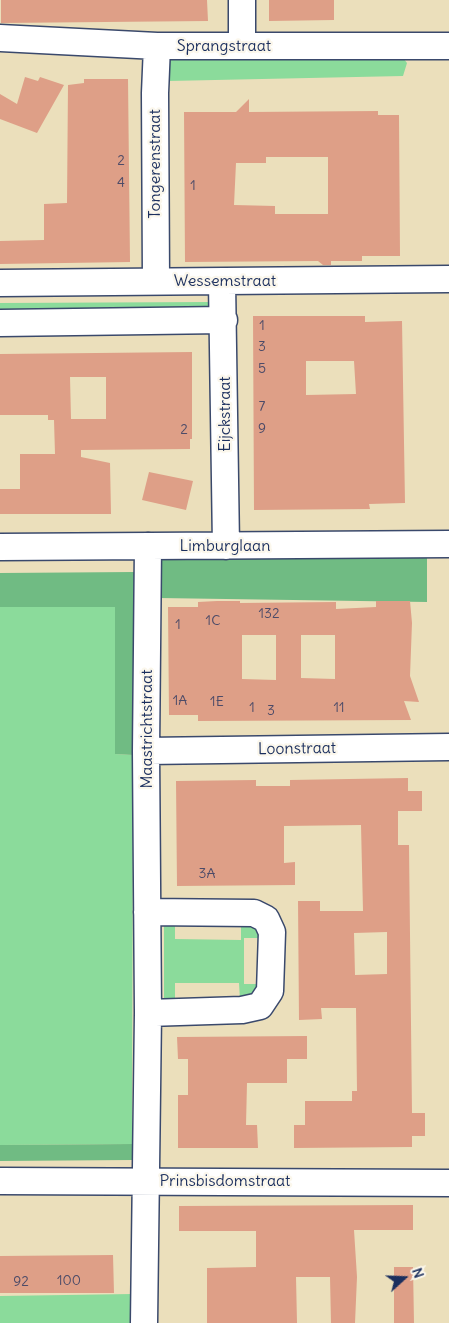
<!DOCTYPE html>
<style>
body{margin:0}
#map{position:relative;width:449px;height:1323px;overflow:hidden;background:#ebdfbb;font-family:Delius,sans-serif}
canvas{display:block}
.north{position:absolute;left:379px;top:1253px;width:50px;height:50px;-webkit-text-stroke:4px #fbf7ec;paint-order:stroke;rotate:70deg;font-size:14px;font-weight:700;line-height:20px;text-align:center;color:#1b2f5e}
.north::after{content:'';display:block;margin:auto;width:18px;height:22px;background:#1b2f5e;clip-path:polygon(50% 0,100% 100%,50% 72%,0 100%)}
</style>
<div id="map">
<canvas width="449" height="1323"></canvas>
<div class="north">N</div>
</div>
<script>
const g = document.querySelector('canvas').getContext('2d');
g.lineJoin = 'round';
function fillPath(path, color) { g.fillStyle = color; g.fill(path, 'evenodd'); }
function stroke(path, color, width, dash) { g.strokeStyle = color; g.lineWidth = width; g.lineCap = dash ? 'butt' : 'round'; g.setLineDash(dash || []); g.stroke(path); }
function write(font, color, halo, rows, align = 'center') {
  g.font = font + ' Delius,sans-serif'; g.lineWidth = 4.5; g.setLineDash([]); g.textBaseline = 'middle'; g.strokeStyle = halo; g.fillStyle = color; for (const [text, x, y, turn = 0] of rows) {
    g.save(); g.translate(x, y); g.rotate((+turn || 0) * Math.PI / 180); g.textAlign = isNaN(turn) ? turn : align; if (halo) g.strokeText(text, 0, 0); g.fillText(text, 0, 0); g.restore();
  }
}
fillPath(new Path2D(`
 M400,54l7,9 -4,13 -235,5 1,-22z
 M209,302v20h-209v-19z
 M0,607h115v147l18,1 -1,389 -132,1z
 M241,922l17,4 4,12h-18v46h17v8l-21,8 -1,-17h-64v19h-11v-79h11v16l66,1z
 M132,1294l-1,29h-131v-27z`), '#8bdb9b');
fillPath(new Path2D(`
 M427,544v58l-268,-4 1,-41z
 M134,572l-1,183 -18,-1v-147h-115v-34z
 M132,1144v16l-132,1v-16z`), '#70bb83');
fillPath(new Path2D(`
 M1,0h206l1,21 -207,2z
 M269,0h65v20l-65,1z
 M25,77l13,4 2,-4 24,8 -27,48 -37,-14v-25l17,10z
 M84,79h44l2,183 -130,2v-23l44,-1v-36l23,-1 1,-118 16,-2z
 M249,99v13l129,-1v4h21l1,141h-38v5h-31v4h-8l-5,-4 -133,1 -1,-150h52zM266,157h62v57h-53v-8l-41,-1 2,-42h30z
 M253,316h112v6l37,-1 3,182 -36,1 1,5 -116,1zM306,361h48l2,33 -50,1z
 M192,352v87h-2v10l-109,1v7l29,6 1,51h-111v-25h20v-35h35l-1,-34h-6v-5h-48v-61zM70,377h36v42h-35z
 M149,472l44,9 -7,29 -44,-10z
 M217,601h23v2l96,-1v7l40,-2v-6h34l2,22 -2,53 9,26 -15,-1 7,19 -213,1v-6h-29l-1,-108h30v-5zM242,635h34v45l-34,-1zM301,635h34v44l-34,-1z
 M408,778v13h14v20h-24v34h11l3,268h13v23h-13v11l-118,1v-23h11v-24h47v-10h5l-1,-83h-35l1,11 -23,1 -1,-119h22v10h43l-2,-86 -77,1v37l11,-1v23l-118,1 -1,-105 80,-1v6h34v-6zM387,932v42l-32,1 -1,-42z
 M307,1036v23h-20v24h-40l-1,42h11l1,23h-80v-53h10v-36h-10l-1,-22z
 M413,1205v25h-59l3,47 -2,46h-24l-1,-46h-34l1,46h-90v-55l49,-1v-36h-77v-25z
 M113,1255l1,38h-114v-37z
 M394,1267h19l1,56h-20z`), '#de9f87');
const minor = new Path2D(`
 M242,0v46
 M0,38l157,8h292
 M156,281l-1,-188 2,-47
 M222,282l4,264
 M0,283l449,-4
 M0,323l224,-3
 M0,547l449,-3
 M146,751l303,-4
 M147,912l107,1 12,6 6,13 -2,59 -10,15 -18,4 -94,3
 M0,1181l449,2
 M144,1323l4,-310 -2,-262 2,-205`);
stroke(minor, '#3a496c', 29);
stroke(minor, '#fff', 26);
write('14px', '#4c4b68', null, [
 ["2",121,161],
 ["4",121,183],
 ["1",193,186],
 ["1",262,326],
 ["3",262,347],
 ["5",262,369],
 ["7",262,407],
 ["9",262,429],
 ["2",184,430],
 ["132",269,614],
 ["1C",213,621],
 ["1",178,625],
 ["1A",180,701],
 ["1E",217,702],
 ["1",252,708],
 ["11",339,708],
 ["3",271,711],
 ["3A",207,874],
 ["100",69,1281],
 ["92",21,1282]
]);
write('16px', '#1b2f5e', '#fbf7ec', [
 ["Sprangstraat",224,46],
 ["Tongerenstraat",155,164,-90],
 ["Wessemstraat",225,281],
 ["Eijckstraat",225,414,-90],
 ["Limburglaan",225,546],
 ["Maastrichtstraat",147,729,-90],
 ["Loonstraat",297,749,-1],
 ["Prinsbisdomstraat",225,1181]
]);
</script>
